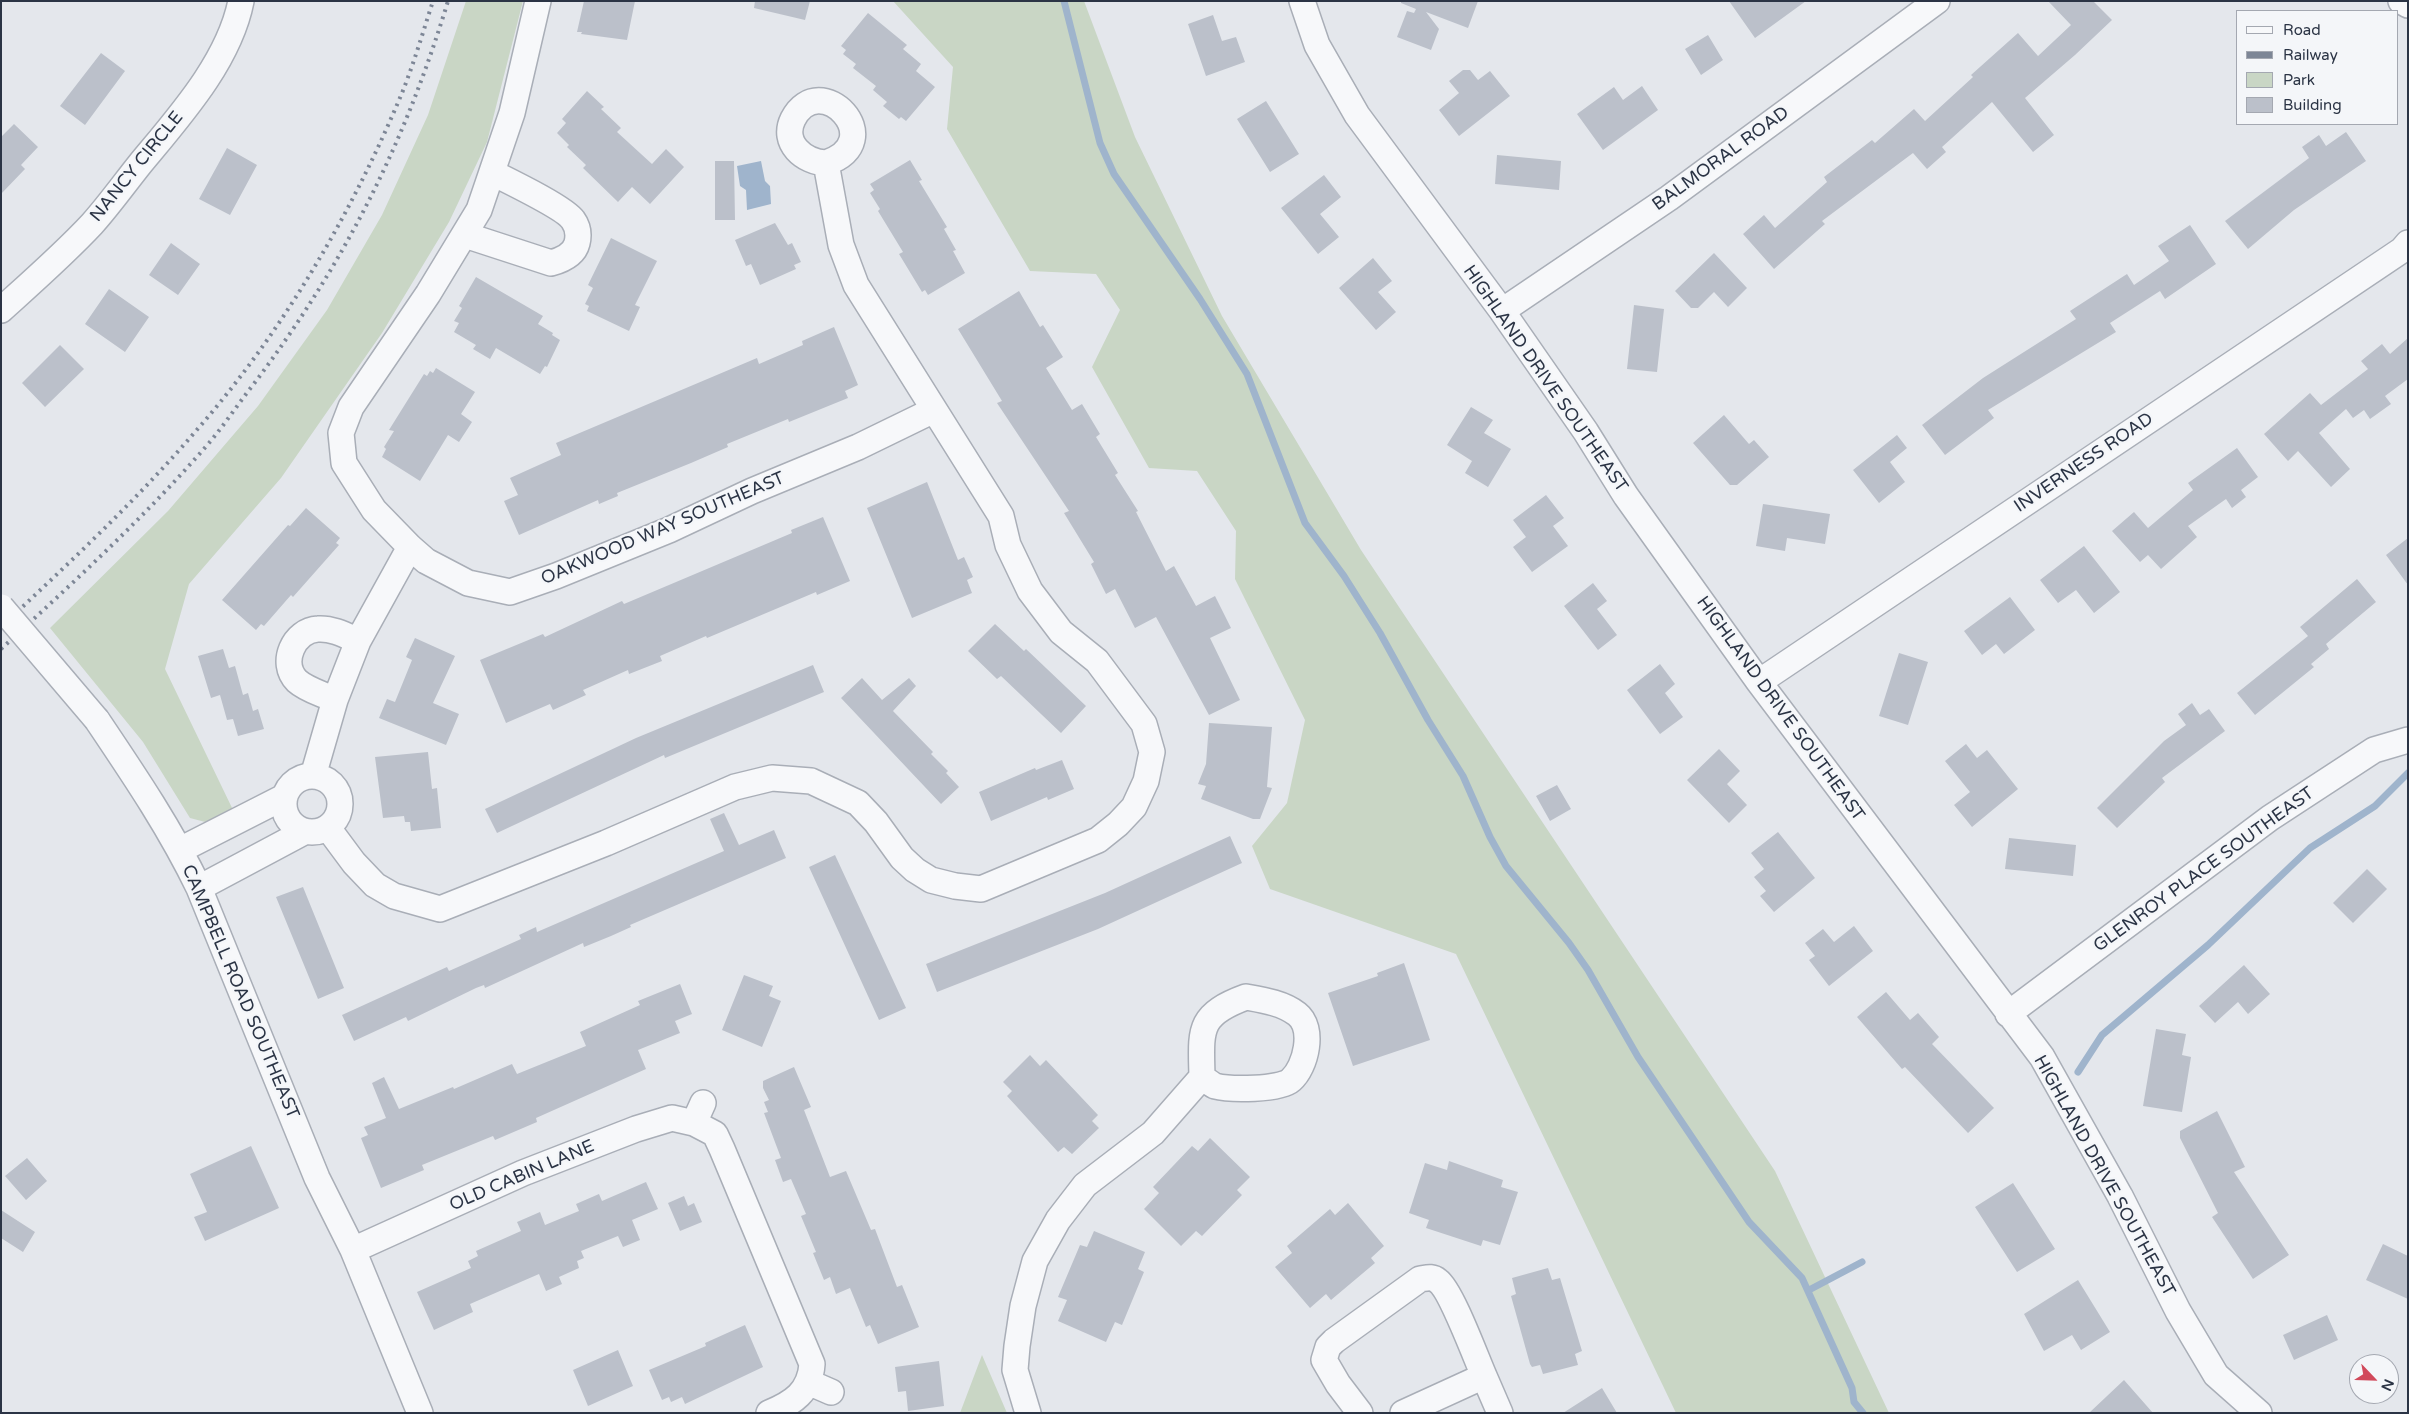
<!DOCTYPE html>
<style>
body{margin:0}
#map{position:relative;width:2409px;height:1414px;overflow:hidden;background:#e4e7ec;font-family:"Varela Round",sans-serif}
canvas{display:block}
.frame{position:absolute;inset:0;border:2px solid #2b3445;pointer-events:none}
.legend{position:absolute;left:2236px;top:10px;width:162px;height:115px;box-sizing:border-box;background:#f4f6f9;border:1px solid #a4a8b1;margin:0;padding:6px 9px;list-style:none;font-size:15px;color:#2b3445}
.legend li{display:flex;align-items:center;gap:10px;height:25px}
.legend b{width:25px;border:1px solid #a4a8b1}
.north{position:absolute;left:2349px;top:1354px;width:50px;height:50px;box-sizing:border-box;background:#f4f6f9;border:1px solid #a4a8b1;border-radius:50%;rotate:114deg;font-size:14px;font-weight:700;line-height:20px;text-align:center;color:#2b3445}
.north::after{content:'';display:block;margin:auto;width:18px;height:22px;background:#d1495b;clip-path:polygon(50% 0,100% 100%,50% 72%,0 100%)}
</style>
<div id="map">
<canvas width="2409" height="1414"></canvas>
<div class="frame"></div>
<ul class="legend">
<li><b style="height:6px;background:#f7f8fa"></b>Road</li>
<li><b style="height:6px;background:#7d8696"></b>Railway</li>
<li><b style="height:14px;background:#c9d6c5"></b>Park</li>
<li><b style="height:14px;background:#bbc0ca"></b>Building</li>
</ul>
<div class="north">N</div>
</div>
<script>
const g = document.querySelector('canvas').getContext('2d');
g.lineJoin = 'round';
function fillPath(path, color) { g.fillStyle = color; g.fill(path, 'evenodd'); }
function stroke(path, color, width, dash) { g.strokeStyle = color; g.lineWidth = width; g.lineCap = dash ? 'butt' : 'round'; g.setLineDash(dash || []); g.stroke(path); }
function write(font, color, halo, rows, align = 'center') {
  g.font = font + ' "Varela Round",sans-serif'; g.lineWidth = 4.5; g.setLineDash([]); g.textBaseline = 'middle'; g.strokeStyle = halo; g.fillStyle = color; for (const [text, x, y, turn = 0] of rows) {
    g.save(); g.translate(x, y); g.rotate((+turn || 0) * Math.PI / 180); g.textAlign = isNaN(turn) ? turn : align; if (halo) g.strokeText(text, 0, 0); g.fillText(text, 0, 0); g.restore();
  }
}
fillPath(new Path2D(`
 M466,1h57l-36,141 -38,80 -67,111 -101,145 -92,106 -24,85 69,143 -25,11 -19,-5 -47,-76 -93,-114 118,-117 90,-105 69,-96 55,-95 46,-100z
 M893,1h191l51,136 87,179 139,234 414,621 114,242h-213l-220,-459 -186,-65 -18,-43 35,-43 18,-83 -70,-141 1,-48 -39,-60 -48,-3 -57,-101 28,-57 -24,-36 -66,-3 -83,-142 6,-62z
 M982,1355l25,58h-47z`), '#c9d6c5');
fillPath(new Path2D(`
 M761,161l4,20 5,5 1,18 -24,6 -1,-20 -6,-4 -3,-20z`), '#9fb4cc');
stroke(new Path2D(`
 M1064,1l36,142 14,31 86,125 47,75 58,149 39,53 36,57 48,87 35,56 27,61 16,29 63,77 19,27 50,87 111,165 53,56 50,110 2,14 9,11
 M2078,1072l24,-37 106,-90 102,-97 65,-42 33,-33
 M1809,1290l53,-28`), '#9fb4cc', 7);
fillPath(new Path2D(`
 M584,1h51l-8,39 -46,-6 1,-2h-5z
 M755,1h55l-5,19 -51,-12z
 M1401,1h77l-10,27 -42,-16 13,17 -8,21 -34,-13 10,-26 7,2 2,-4 -15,-6z
 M1729,1h77l-51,37z
 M2048,1h45l19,19 -37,35 -50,43 29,37 -21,17 -41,-50 -50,45 4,5 -19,17 -14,-16 -91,68 3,3 -51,45 -31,-35 21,-19 11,13 52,-46 -3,-5 48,-37 3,3 39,-34 11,12 48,-44 -2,-2 47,-42 20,23 33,-31z
 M868,13l39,32 -4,4 18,15 -5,7 19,16 -29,34 -5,-4 -2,2 -16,-13 4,-4 -14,-12 3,-4 -23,-18 3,-4 -13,-10 3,-4 -5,-4z
 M1213,15l9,26 14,-4 9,25 -39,14 -18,-52z
 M1708,35l15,25 -22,15 -16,-26z
 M101,53l24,18 -40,54 -25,-19z
 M1463,70h7l8,10 12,-9 20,25 -51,40 -20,-26 20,-17 -10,-12z
 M1642,86l16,24 -55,40 -26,-36 37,-27 9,13z
 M587,91l17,16 -3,2 20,19 -4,4 35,32 14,-15 18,18 -34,37 -18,-17 -14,15 -35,-34 3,-3 -19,-18 2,-2 -12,-12 9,-10 -4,-4z
 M1266,101l33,53 -29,18 -33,-53z
 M14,124l24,23 -17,18 4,4 -24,25v-57z
 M2346,132l20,29 -72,49 -46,39 -23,-28 84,-63 -7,-11 17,-12 7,11z
 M227,148l30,17 -27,50 -31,-16z
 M1497,155l64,6 -2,29 -64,-6z
 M910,160l12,20 -3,1 28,46 -3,2 12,21 -3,1 12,22 -37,22 -3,-5 -3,2 -23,-38 4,-2 -25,-41 2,-2 -10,-16 4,-3 -4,-6z
 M715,161h19l1,59h-20z
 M1324,175l17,22 -21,17 19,23 -21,17 -37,-46z
 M775,223l13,22 4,-2 9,19 -7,3 2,4 -36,16 -9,-21 -5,2 -11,-26z
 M2190,225l26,39 -51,35 -5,-8 -50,32 6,9 -128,78 6,8 -49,37 -23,-30 61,-47 93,-59 -6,-8 57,-37 7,11 35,-24 -11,-15z
 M611,238l46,23 -22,44 5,2 -11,24 -42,-20 2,-5 -4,-2 8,-16 -5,-3z
 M171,243l29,21 -22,31 -29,-20z
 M1714,253l33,35 -19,19 -14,-15 -16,16h-7l-16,-17z
 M1373,258l19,23 -14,11 18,20 -20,18 -37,-42z
 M476,277l67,39 -5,8 15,9 -1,2 8,5 -13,27 -2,-1 -5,8 -44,-26 -6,11 -17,-10 3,-4 -22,-13 5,-9 -5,-2 8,-13 -3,-2z
 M109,289l40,28 -24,35 -40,-28z
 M1019,291l21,36 3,-2 20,32 -17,11 26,42 10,-6 18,30 -4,3 22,36 -3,2 23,36 -2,1 30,59 8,-5 22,40 19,-10 16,32 -21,10 30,62 -31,15 -53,-98 -21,11 -20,-39 -9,5 -15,-30 3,-2 -30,-49 5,-2 -72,-108 5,-2 -44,-72z
 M1634,305l30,4 -7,63 -30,-3z
 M834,327l24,58 -13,6 3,7 -59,24 -1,-3 -61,25 1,3 -37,16 -74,30 1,3 -19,8 -1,-4 -79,35 -15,-34 14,-6 -8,-17 51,-23 -5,-12 201,-85 2,6 44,-19 -1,-4z
 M2408,338v41l-23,17 6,8 -21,15 -6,-9 -11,8 -7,-9 -27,24 31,36 -19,18 -33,-36 -10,10 -24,-27 46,-41 11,12 47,-36 -7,-8 21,-17 8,10z
 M60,345l24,24 -39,38 -23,-24z
 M436,368l39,24 -14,22 11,8 -13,20 -11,-7 -28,46 -38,-24 4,-8 -2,-2 10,-16 -5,-1 35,-56 3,2 3,-5 3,2z
 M1471,407l22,13 -9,13 27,16 -23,38 -23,-14 7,-12 -25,-16z
 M1724,415l25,29 5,-4 15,17 -32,28h-7l-37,-42z
 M1897,435l10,13 -17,14 15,20 -26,21 -26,-33z
 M2237,448l21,29 -17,13 5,7 -14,11 -6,-9 -38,27 9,11 -36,32 -13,-14 -8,7 -28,-31 22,-19 14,16 45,-38 -5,-7z
 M927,482l31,78 6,-3 9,20 -6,3 5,13 -60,25 -45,-110z
 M1546,495l18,23 -11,8 15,20 -36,26 -19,-25 13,-10 -13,-17z
 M1763,504l67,10 -5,30 -38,-6 -2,13 -29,-5z
 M306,508l34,30 -4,5 3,2 -46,52 -2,-2 -27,31 -3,-2 -5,6 -34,-30 66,-75 2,1z
 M823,517l27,64 -33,14 -1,-3 -109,46 -1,-2 -46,20 2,5 -33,13 -1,-4 -45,20 3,5 -33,15 -3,-6 -44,19 -26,-63 63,-26 2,3 77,-36 2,3 168,-71 -1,-3z
 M2408,538v47l-22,-30z
 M2084,546l36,46 -26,21 -18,-23 -18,13 -18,-23z
 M2357,579l19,23 -50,42 3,5 -18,15 3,3 -59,48 -18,-22 71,-57 -8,-9z
 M1593,583l14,18 -10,8 20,26 -19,15 -34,-44z
 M2010,597l25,33 -31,24 -8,-10 -14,11 -18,-24z
 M995,624l29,27 2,-2 60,57 -25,27 -60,-57 -4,3 -29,-28z
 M415,638l40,18 -22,47 26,11 -13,31 -67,-27 8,-19 8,3 17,-42 -6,-3z
 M223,649l6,19 6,-2 8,29 5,-2 5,18 5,-2 6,20 -26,7 -5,-17 -6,1 -7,-25 -9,3 -13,-42z
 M1899,653l29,9 -20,63 -29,-9z
 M1660,664l15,20 -10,9 18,24 -23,17 -33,-44z
 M813,665l11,27 -159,66 -1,-3 -167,78 -12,-24 151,-71z
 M862,678l20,22 27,-22 7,8 -23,25 40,41 -2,2 17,17 -2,2 13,14 -18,17 -100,-106z
 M2192,703l8,12 9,-6 16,22 -63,47 3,4 -48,46 -20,-20 67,-67 22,-16 -8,-11z
 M1209,723l63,4 -5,60 5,1 -12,31h-7l-52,-20 5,-13 -8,-2 8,-20z
 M1966,744l11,14 10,-8 31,39 -46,38 -18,-22 16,-13 -25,-31z
 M1719,749l21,22 -13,13 20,21 -18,18 -42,-43z
 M428,752l4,37 5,-1 4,40 -30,3 -1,-9h-5l-1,-6 -21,2 -8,-61z
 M1062,760l12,29 -26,11 -1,-3 -56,24 -12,-29 56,-24 1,2z
 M1557,785l14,24 -21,12 -14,-25z
 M724,813l15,32 35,-15 12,28 -156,67 1,2 -20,9 -27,11 -1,-4 -98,45 -1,-3 -8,3 -68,33 -2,-4 -52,24 -12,-26 105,-48 2,4 72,-32 -2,-4 17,-8 1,5 187,-81 -14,-32z
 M1778,832l37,46 -41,34 -14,-16 6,-5 -12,-14 10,-8 -13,-16z
 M1230,836l12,27 -144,66 -161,63 -11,-28 179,-71z
 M2009,838l67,7 -3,31 -68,-7z
 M835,855l71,153 -27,12 -70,-153z
 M2367,869l20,20 -34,34 -20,-20z
 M303,887l41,101 -26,11 -42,-102z
 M1854,926l19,25 -44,35 -20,-26 6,-4 -10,-13 18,-14 11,13z
 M1404,963l26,77 -77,26 -25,-73 50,-17 -1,-3z
 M2244,965l26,29 -22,20 -10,-12 -23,21 -16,-17z
 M744,975l29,11 -4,10 12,5 -19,46 -40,-17z
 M680,984l12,30 -17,7 5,12 -42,17 8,19 -110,49 1,4 -42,18 -2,-4 -71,29 2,5 -43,18 -20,-50 7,-3 -4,-8 22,-9 -14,-35 12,-6 15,32 54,-22 1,2 58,-25 5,10 69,-28 -6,-14 60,-27 -2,-4z
 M1886,992l24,28 8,-7 21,24 -7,7 62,64 -26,25 -63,-66 -3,2 -45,-52z
 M2156,1029l30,5 -4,21 9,2 -9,55 -39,-6z
 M1030,1055l10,11 6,-6 52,55 -6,6 7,7 -27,26 -8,-7 -6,5 -51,-56 5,-5 -9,-9z
 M794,1067l17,40 -7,3 26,67 16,-6 25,59 4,-1 22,58 5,-2 17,42 -41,17 -8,-19 -4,2 -16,-39 -14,6 -6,-17 -6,3 -11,-27 3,-1 -15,-36 5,-2 -15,-35 -8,3 -8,-22 6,-2 -17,-45 4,-1 -4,-10 5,-2 -6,-12v-7z
 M2217,1111l28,56 -11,5 55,83 -36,24 -41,-62 6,-4 -38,-75v-7z
 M1210,1138l40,39 -13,13 5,5 -40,41 -6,-5 -15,15 -37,-37 15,-16 -6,-6 39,-41 6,5z
 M251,1146l28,62 -74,33 -11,-24 13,-5 -17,-38z
 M27,1158l20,23 -21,19 -21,-24z
 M1449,1161l54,19 -2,7 17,5 -18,53 -17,-5 -2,6 -55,-18 3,-8 -20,-7 16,-50 22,7z
 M646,1182l12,27 -26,11 8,20 -17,7 -5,-11 -37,15 3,7 -7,3 2,7 -20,9 3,7 -16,7 -7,-17 -69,30 3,8 -39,18 -17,-38 54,-24 -3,-7 10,-5 -2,-5 45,-20 -4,-9 23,-10 5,13 34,-14 -3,-7 23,-10 3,7z
 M2013,1183l42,66 -38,23 -42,-65z
 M684,1196l4,10 6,-3 8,19 -22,9 -12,-28z
 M1348,1203l36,43 -13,12 4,5 -44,37 -5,-6 -16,14 -35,-41 17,-14 -5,-7 43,-37 5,6z
 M1,1210l34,22 -12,20 -22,-14z
 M1094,1231l51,21 -7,17 6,3 -22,53 -7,-3 -9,20 -48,-21 9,-21 -9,-3 22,-52 7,2z
 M2383,1244l25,12v43l-42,-19z
 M1548,1268l4,12 8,-2 22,73 -7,3 3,11 -35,9 -3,-9 -8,2 -2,-3 -19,-68 5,-2 -4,-16z
 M2078,1280l32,52 -29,18 -9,-15 -28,16 -20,-37z
 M2327,1315l11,25 -44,20 -11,-25z
 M745,1325l18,42 -78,37 -3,-7 -11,5 -2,-5 -7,3 -13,-30 57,-24 -1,-3z
 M618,1350l15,36 -45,20 -15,-36z
 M939,1361l5,45 -36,5 -2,-20 -8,1 -3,-25z
 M2124,1380l29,33h-64z
 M1602,1388l15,25h-54z`), '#bbc0ca');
const minor = new Path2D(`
 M538,1l-26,112 -33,97 -51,84 -77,113 -10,26 3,30 30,47 36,37 16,14 42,22 42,9 46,-16 113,-46 83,-39 106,-44 76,-37
 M1302,1l15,44 40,70 145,196 84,121 40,64 133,186 283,375 78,139 58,115 38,64 43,38
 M2401,1l7,4
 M465,235l86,28c11,-3 23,-8 26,-20 2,-8 1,-16 -4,-23 -8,-12 -64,-39 -80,-47
 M1,310c31,-28 63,-56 91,-86 17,-19 32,-40 48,-60 38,-46 89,-102 101,-163
 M1502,311l167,-113 268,-197
 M1759,682l643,-432 6,-7
 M335,700c-12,-6 -28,-10 -38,-19 -18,-18 -3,-51 21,-52 14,-1 27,6 40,12
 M97,720c37,55 73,108 102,168l118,290 36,72 67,163
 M284 804a28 28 0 1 1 56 0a28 28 0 1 1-56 0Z
 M313,776l22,-76 23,-59 52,-94
 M328,828l26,35 21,22 19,11 46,13 166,-66 129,-56 37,-9 39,3 47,22 18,19 26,36 13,12 16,10 24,6 26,3 117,-49 20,-16 16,-17 12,-26 6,-29 -8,-28 -47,-63 -36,-29 -31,-41 -22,-46 -7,-29 -145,-231 -15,-40 -15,-82c-22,-1 -45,-20 -33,-44 27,-52 98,22 33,44
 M180,850l104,-53
 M199,888l105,-56
 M1246,997c17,3 37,6 51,17 18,14 9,53 -6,66 -11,10 -61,10 -76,6 -4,-2 -9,-6 -13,-9 -1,-47 -5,-62 44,-80z
 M2008,1014l262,-196 104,-68 34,-10
 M694,1123l9,-20
 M353,1250l170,-77 113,-44 36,-11 22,5 21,11 7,15 90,215c-2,28 -19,39 -43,49
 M1484,1376l16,37
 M808,1382l23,10
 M1028,1413l-13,-43 2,-24 6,-40 12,-45 23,-41 27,-35 68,-52 49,-56
 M1360,1413l-22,-29 -14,-24 4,-13 6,-6 86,-62c7,-1 12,-3 18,2 13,9 38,77 46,95l-81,37`);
stroke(minor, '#a9aeb7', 28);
stroke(minor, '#f7f8fa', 25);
stroke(new Path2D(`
 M1,627c67,-63 134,-125 194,-195 87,-99 156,-217 207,-339 12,-30 21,-61 31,-92
 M1,649c72,-66 145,-133 208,-206 16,-19 29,-39 44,-58 91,-121 151,-239 195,-384`), '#7d8696', 4, [2.5, 5]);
const minorBridge = new Path2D(`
 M1,607l96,113`);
stroke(minorBridge, '#a9aeb7', 28, []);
stroke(minorBridge, '#f7f8fa', 25);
write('18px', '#2b3445', '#f4f6f9', [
 ["BALMORAL ROAD",1721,159,-36],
 ["NANCY CIRCLE",137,167,-51],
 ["HIGHLAND DRIVE SOUTHEAST",1545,379,55],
 ["INVERNESS ROAD",2084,463,-34],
 ["OAKWOOD WAY SOUTHEAST",663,529,-23],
 ["HIGHLAND DRIVE SOUTHEAST",1780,709,54],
 ["GLENROY PLACE SOUTHEAST",2204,870,-36],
 ["CAMPBELL ROAD SOUTHEAST",240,992,67],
 ["OLD CABIN LANE",522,1176,-23],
 ["HIGHLAND DRIVE SOUTHEAST",2104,1176,61]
]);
</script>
